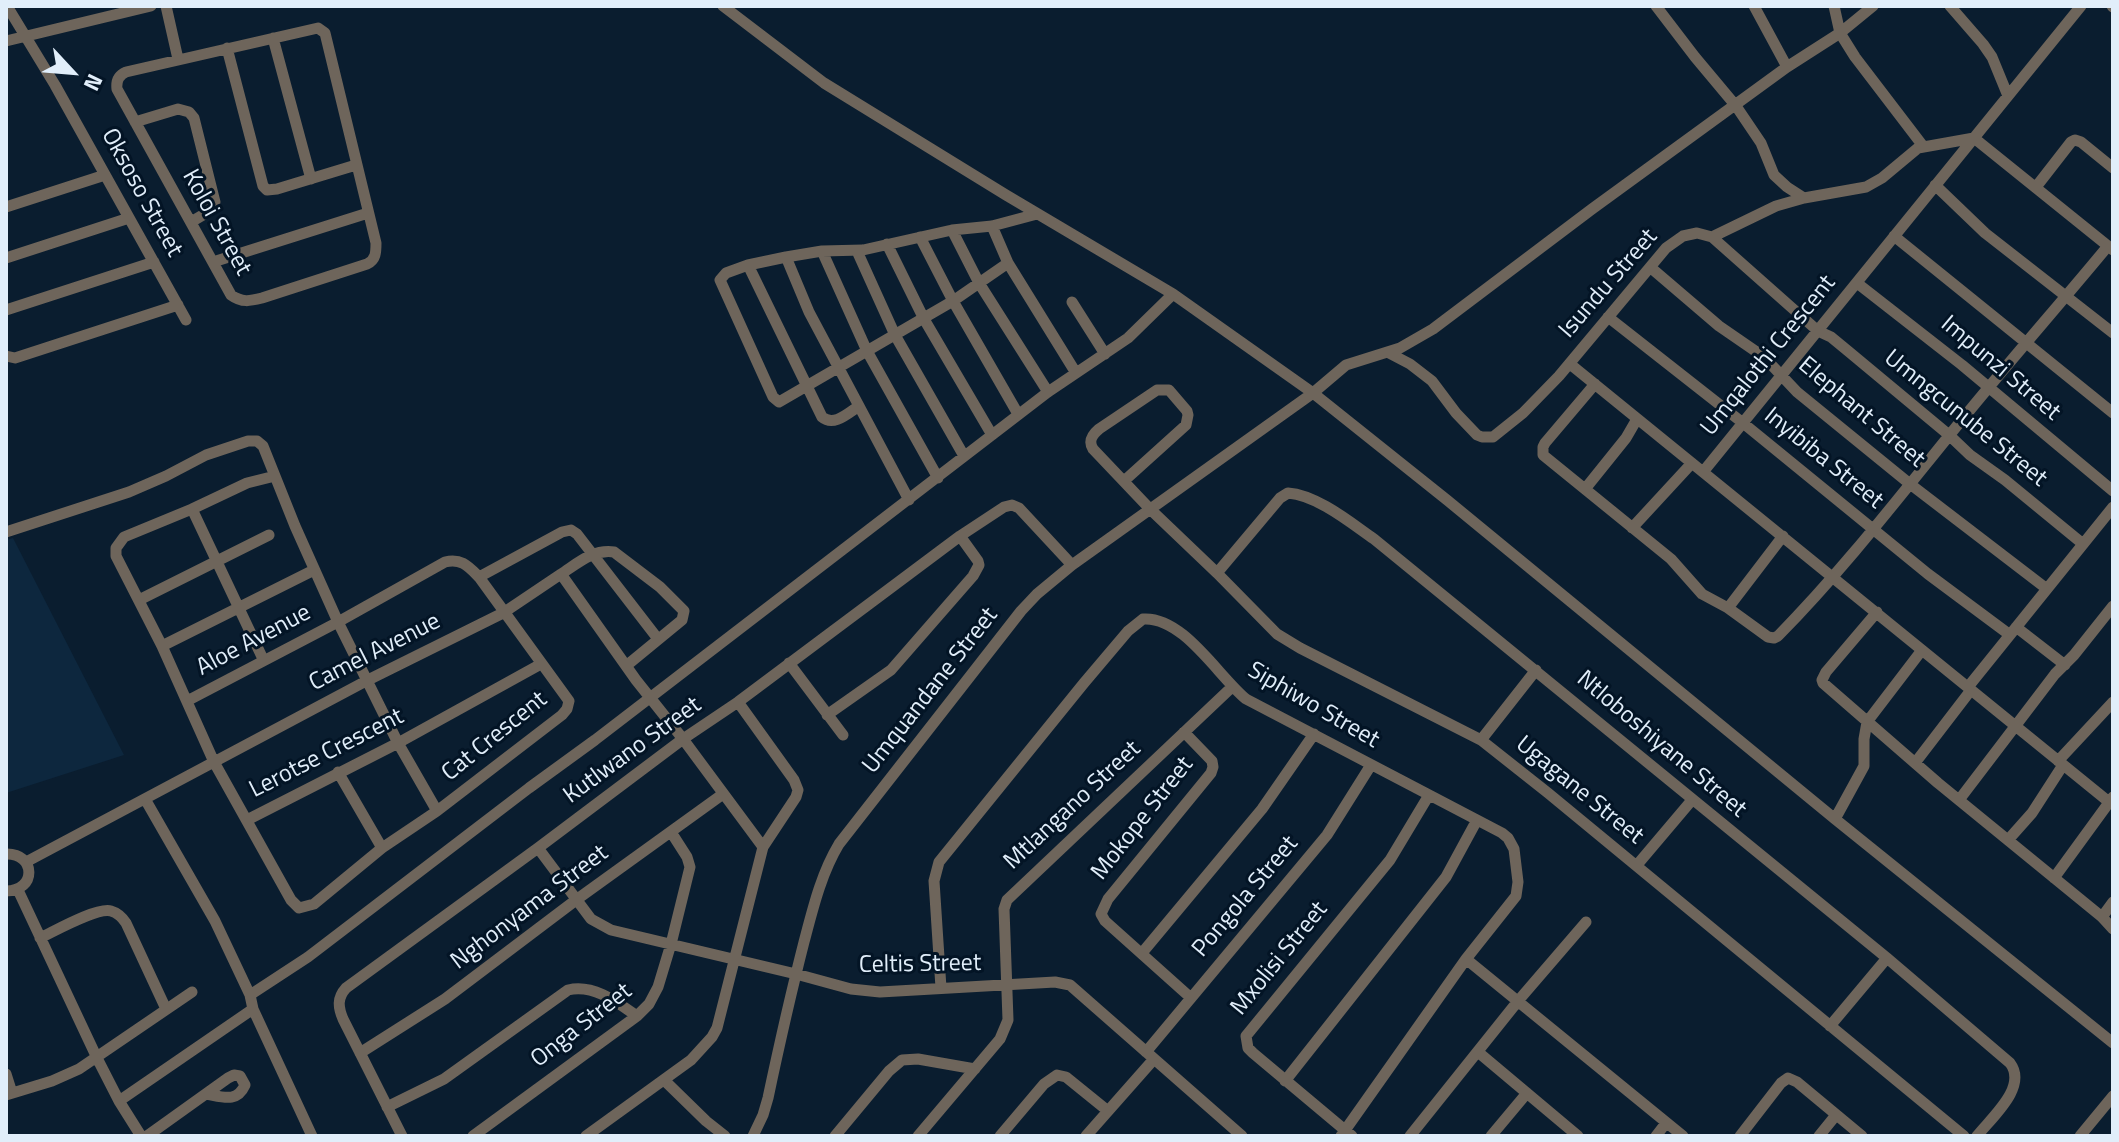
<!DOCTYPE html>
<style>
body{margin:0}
#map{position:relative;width:2119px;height:1142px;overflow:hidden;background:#0a1d2f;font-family:"Titillium Web",sans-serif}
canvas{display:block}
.frame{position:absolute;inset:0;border:8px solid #e1eefa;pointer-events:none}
.north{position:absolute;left:32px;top:32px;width:80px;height:80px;-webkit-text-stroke:6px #031425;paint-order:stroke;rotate:116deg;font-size:22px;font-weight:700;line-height:32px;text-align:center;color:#e1eefa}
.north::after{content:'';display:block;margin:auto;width:28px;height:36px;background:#e1eefa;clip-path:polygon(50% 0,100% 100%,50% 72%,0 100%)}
</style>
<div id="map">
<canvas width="2119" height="1142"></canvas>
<div class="frame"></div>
<div class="north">N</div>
</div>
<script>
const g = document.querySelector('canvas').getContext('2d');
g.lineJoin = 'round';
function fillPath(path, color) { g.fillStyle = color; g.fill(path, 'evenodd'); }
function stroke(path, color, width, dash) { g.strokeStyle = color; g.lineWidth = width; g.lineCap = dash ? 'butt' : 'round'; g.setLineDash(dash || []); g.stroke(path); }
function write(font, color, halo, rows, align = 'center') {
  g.font = font + ' "Titillium Web",sans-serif'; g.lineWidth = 6; g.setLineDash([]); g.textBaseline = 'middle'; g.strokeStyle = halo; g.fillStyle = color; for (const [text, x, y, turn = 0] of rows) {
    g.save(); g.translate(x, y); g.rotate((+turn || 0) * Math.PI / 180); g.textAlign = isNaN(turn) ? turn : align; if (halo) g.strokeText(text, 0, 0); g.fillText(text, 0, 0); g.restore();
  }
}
fillPath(new Path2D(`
 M13,538l111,217 -118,38v-253z`), '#0d273e');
stroke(new Path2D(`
 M7,6l48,79 131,235
 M166,6l12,53
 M723,6l101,77 182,112 167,99 140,99 134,107 388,319 278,224
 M1656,6l39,51 41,49 25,37 13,32 13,12 17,11
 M1754,6l33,61
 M1834,6l6,27 15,24 68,89
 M1950,6l33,38 9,13 16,39
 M2112,6l1,1
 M318,28l7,5 51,210c0,9 0,17 -9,21l-105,34c-12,3 -20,5 -31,-3l-114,-206c-1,-8 2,-14 9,-17z
 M273,38l38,141
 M6,41l145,-35
 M227,48l36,138 4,4 10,-1 79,-24
 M135,122l43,-13 11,3 5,6 21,84 -7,10 -17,10
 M1974,138l139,112
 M1935,185l50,48 128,100
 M2036,187l35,-45 4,-2 6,2 32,26
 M6,207l99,-32
 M992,226l16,37 68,110
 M952,230l27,53 69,109
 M1894,236l219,177
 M920,237l33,64 65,113
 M1712,237l64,-31 28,-8 62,-11 16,-9 36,-30 56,-10
 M887,244l37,75 68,116
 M822,251l45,100 71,127
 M857,251l38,84 69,121
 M786,257l23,55 100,188
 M6,258l123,-40
 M213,262l155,-49
 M1008,263l-55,38 -174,101 -6,-5 -53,-117 6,-7 22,-8 38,-8 36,-6 41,-1 89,-20 40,-4 45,-12
 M748,265l74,152c12,10 26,-4 37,-11
 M1650,267l69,59 45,31 33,35 113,92 137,105
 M1857,283l105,82 151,126
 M1072,302l33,52
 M6,310l148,-48
 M1608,317l135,106 185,151 82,61
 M1389,353l21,11 22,17 24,32 21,22 5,2h11l30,-24 36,-37 107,-128 17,-12 14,-3 15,4 106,94 13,6 17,14 101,84 21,20 35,25 78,64
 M6,356l9,2 163,-53
 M1570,364l539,438
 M1595,384l-50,59 -2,4v8l128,104 31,35 26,14 55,-72
 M1703,472l378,-466
 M275,476l-28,7 -55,26 -68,28 -8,11v8l46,90 52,116 77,138 8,8 15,-4 68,-56 55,-37
 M1124,481l62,-56 2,-10 -1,-4 -18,-21h-12l-58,39c-7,6 -11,12 -6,20l57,60 67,64 60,61 23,14 181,92 67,53 416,343
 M1585,489l41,-51 11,-19
 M192,509l71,150
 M1632,528l60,-65
 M6,532l123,-40 37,-16 40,-21 42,-14h9l6,5 32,80 43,96 60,121 39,68 125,-96 5,-6 2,-8 -90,-124c-11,-11 -18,-19 -34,-15l-107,60 -151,79
 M1217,573l63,-75 8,-5c29,2 63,30 86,46l513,419 123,105c18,24 -18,54 -33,73
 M561,574c17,-11 32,-25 53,-22l46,35 24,24 -2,9 -56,46
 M479,577l83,-45 9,-2 6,4 81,105
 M139,600l130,-65
 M1728,608l40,29 6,1 4,-2c62,-63 115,-131 170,-199 52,-65 107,-127 160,-191
 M1877,612l-51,60 -4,8 1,3 115,100 164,134 11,12
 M2016,627l49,38
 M162,646l152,-76
 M789,663l54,72
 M1968,687l145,-180
 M738,702l56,78 4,10 -2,7 -33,50
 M827,715l64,-45 82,-94 6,-11 -1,-4 -18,-25
 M1184,732l28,29 1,6 -2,6 -103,126 -7,15 4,7 86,77
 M1481,740l55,-70
 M2058,761l55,-59
 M1915,763l56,-73
 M338,772l44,76
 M145,799l70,122 35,74 3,14 59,127
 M1959,800l96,-126 19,-19 39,-49
 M1835,819l29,-53v-27l3,-17 55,-72
 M247,820l151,-77 143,-79
 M2008,840l24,-27 31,-48
 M538,848l53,71 20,11 185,44 55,15 29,3 175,-10 15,3 172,151
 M6,854c30,-1 31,37 0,37
 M26,862l342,-182 135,-67 58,-39 75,106 47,59 80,108 -46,181 -5,9 -21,23 -105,76
 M1637,865l55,-65
 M2054,878l59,-81
 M18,890l79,168 22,43 22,35
 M2102,917l11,-15
 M40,938c15,-7 57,-31 71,-27 7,2 11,6 15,12l40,86
 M1142,953l120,-144 52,-75
 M1466,959l217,177
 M941,988l-7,-107 5,-19 145,-179 44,-52 15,-12c40,-3 75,57 103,80l256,134 6,5 6,11 4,33 -2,14 -50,63 -125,177
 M250,995l58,-38 221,-169 66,-48 453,-348 80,-54 45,-44
 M1830,1026l57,-68
 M1146,1052l181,-217 44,-70
 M1478,1052l100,84
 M360,1053l85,-54 131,-99 147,-106
 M6,1074l6,19
 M664,1080l42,41 19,15
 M1285,1081l161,-204 31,-57
 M6,1095l46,-14 27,-12 113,-77
 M119,1101l134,-92
 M387,1107l57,-28 124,-89c26,-6 49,12 69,26
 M147,1136l81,-58 6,-3 6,1 5,9c-8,18 -22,12 -39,9
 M402,1136l-59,-117c-5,-12 -6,-21 3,-31l192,-140 145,-109 55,-37 222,-166 44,-29 8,-2 7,3 53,57
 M473,1136l164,-120 12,-12 9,-17 13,-43 19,-77 -3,-10 -16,-25
 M753,1136l10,-21 5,-17c11,-52 23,-105 36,-156 9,-34 17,-68 35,-98l182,-233 16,-17 35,-29 241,-172 33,-28 54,-17 33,-19 159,-120 195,-142 53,-34 33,-27
 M835,1136l54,-65 13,-11 16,-1 57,10
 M918,1136l82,-97 8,-19 -4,-111 3,-9 225,-213
 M1000,1136l44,-52 13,-9 9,2 42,34
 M1086,1136l68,-77
 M1352,1136l-99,-83 -5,-5 -2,-12 144,-176 39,-65
 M1410,1136l108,-135 68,-79
 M1491,1136l36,-43
 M1656,1136l10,-13
 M1740,1136l41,-53 7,-5 9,4 65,54
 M1819,1136l17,-21
 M2080,1136l33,-40`), '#6e655b', 11);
write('24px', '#e1eefa', '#031425', [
 ["Oksoso Street",141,193,61],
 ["Koloi Street",216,223,61],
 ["Isundu Street",1609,284,-49],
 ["Umqalothi Crescent",1769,356,-51],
 ["Impunzi Street",2000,369,40],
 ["Elephant Street",1861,413,40],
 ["Umngcunube Street",1965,419,39],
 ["Inyibiba Street",1823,459,39],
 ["Aloe Avenue",254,641,-28],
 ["Camel Avenue",375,653,-27],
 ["Umquandane Street",931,691,-52],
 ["Siphiwo Street",1313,706,30],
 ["Cat Crescent",495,737,-39],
 ["Ntloboshiyane Street",1661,745,40],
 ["Kutlwano Street",633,751,-36],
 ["Lerotse Crescent",327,754,-27],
 ["Ugagane Street",1579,791,39],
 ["Mtlangano Street",1073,806,-43],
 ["Mokope Street",1143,819,-52],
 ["Pongola Street",1246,897,-50],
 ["Nghonyama Street",530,908,-37],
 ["Mxolisi Street",1280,959,-51],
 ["Celtis Street",920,965,-1],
 ["Onga Street",582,1026,-38]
]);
</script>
